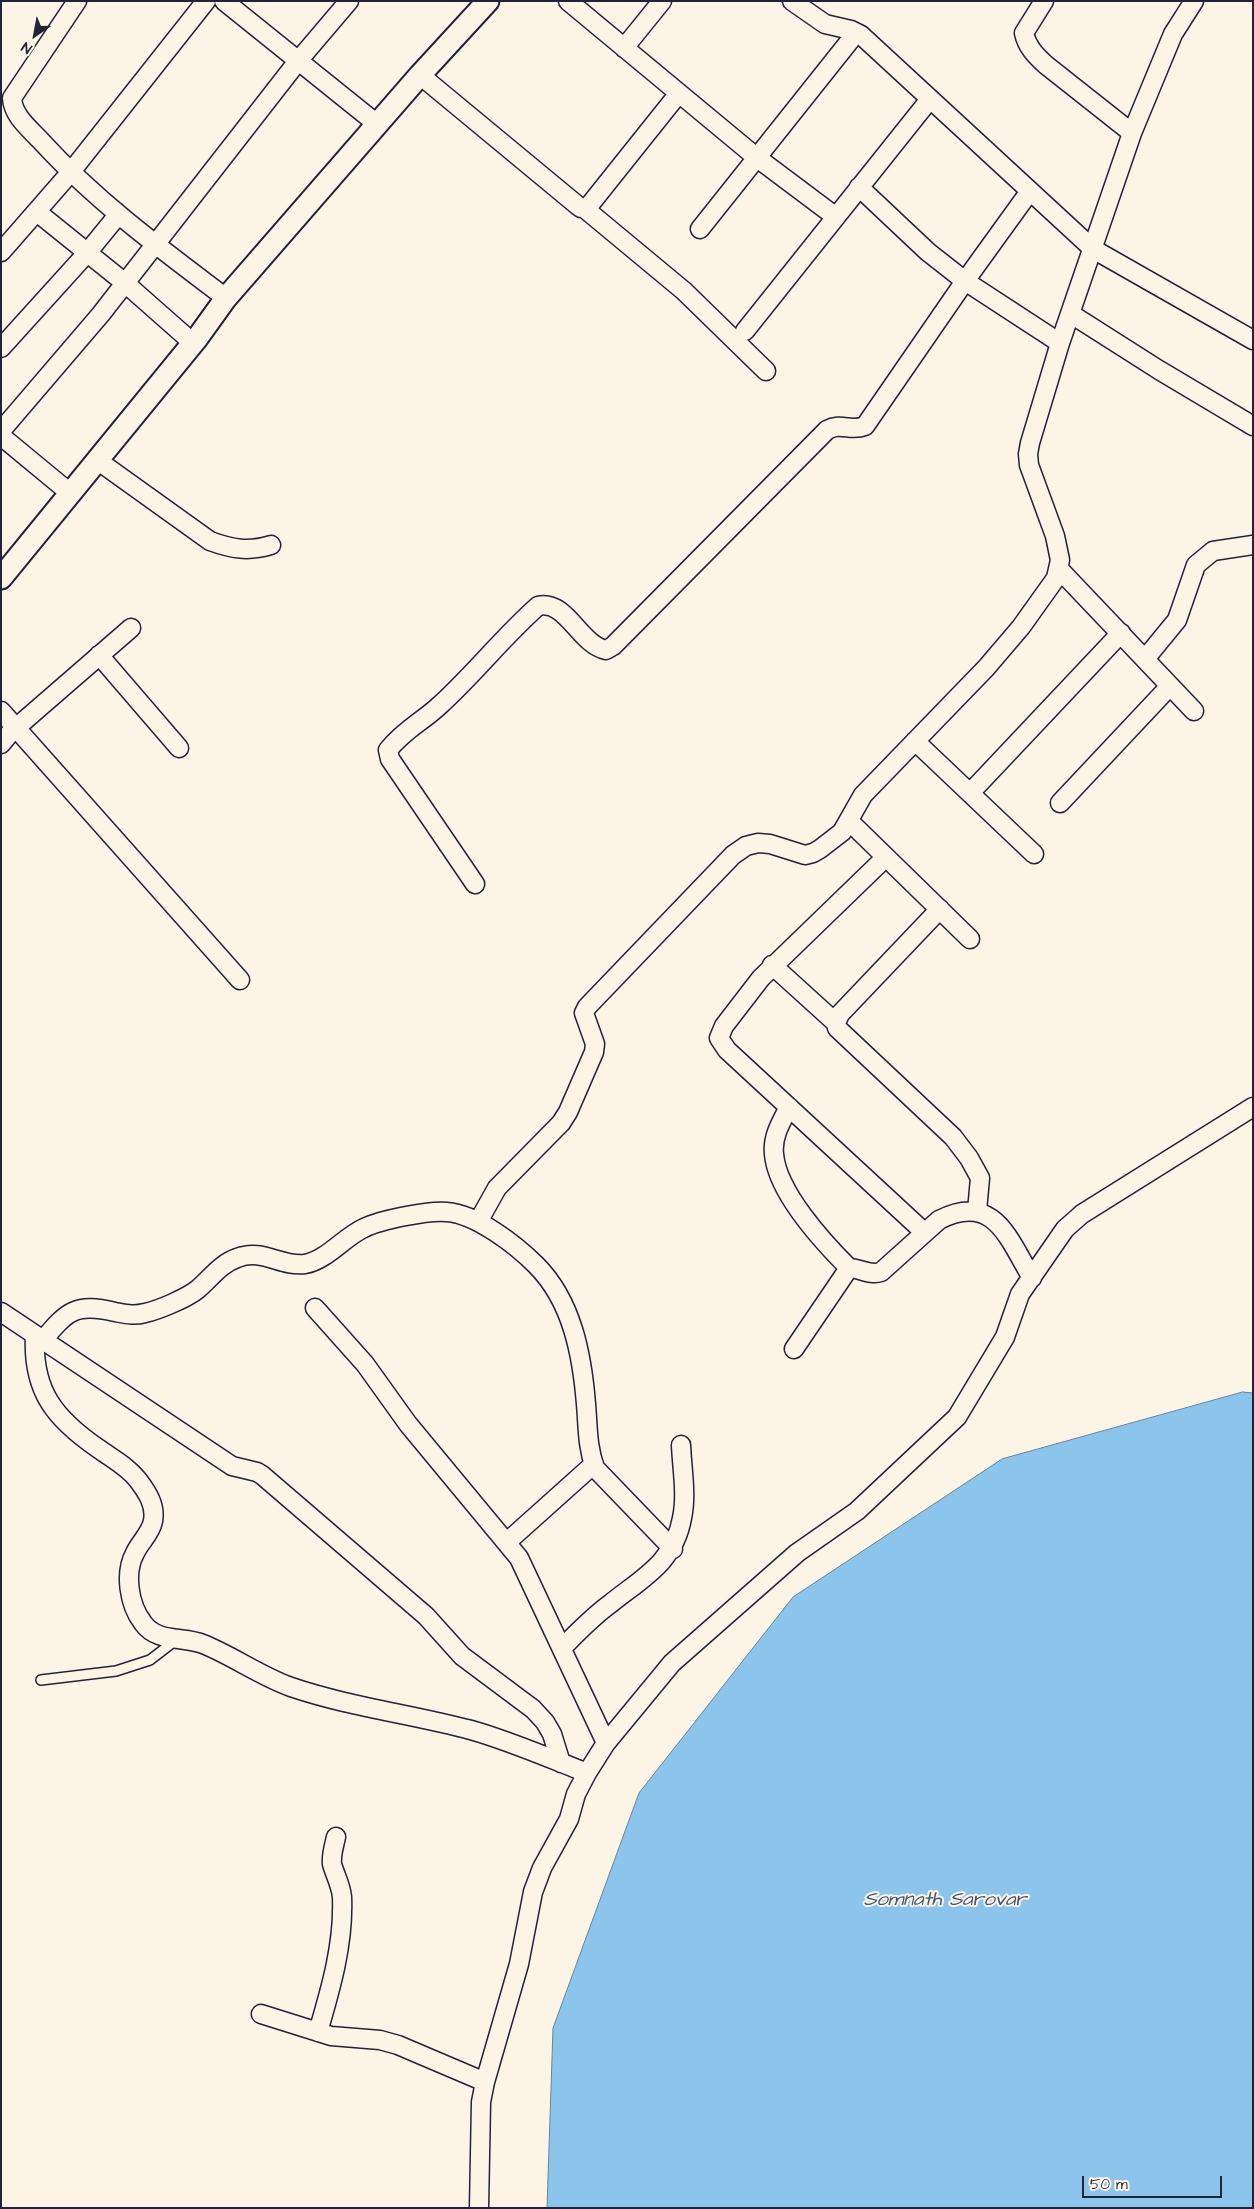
<!DOCTYPE html>
<style>
body{margin:0}
#map{position:relative;width:1254px;height:2209px;overflow:hidden;background:#fcf5e5;font-family:"Architects Daughter",sans-serif}
canvas{display:block}
.frame{position:absolute;inset:0;border:2px solid #22223b;pointer-events:none}
.north{position:absolute;left:10px;top:10px;width:50px;height:50px;-webkit-text-stroke:4px #fcf5e5;paint-order:stroke;rotate:213deg;font-size:14px;font-weight:700;line-height:20px;text-align:center;color:#22223b}
.north::after{content:'';display:block;margin:auto;width:18px;height:22px;background:#22223b;clip-path:polygon(50% 0,100% 100%,50% 72%,0 100%)}
.scale{position:absolute;left:1082px;top:2176px;width:140px;height:22px;box-sizing:border-box;border:2px solid #22223b;border-top:0;padding-left:6px;font-size:15px;line-height:18px;white-space:nowrap;color:#22223b;-webkit-text-stroke:4px #fcf5e5;paint-order:stroke}
</style>
<div id="map">
<canvas width="1254" height="2209"></canvas>
<div class="frame"></div>
<div class="north">N</div>
<div class="scale">50 m</div>
</div>
<script>
const g = document.querySelector('canvas').getContext('2d');
g.lineJoin = 'round';
function fillPath(path, color) { g.fillStyle = color; g.fill(path, 'evenodd'); }
function stroke(path, color, width, dash) { g.strokeStyle = color; g.lineWidth = width; g.lineCap = dash ? 'butt' : 'round'; g.setLineDash(dash || []); g.stroke(path); }
function write(font, color, halo, rows, align = 'center') {
  g.font = font + ' "Architects Daughter",sans-serif'; g.lineWidth = 4; g.setLineDash([]); g.textBaseline = 'middle'; g.strokeStyle = halo; g.fillStyle = color; for (const [text, x, y, turn = 0] of rows) {
    g.save(); g.translate(x, y); g.rotate((+turn || 0) * Math.PI / 180); g.textAlign = isNaN(turn) ? turn : align; if (halo) g.strokeText(text, 0, 0); g.fillText(text, 0, 0); g.restore();
  }
}
const water = new Path2D(`
 M1243,1392l10,1v815h-706l6,-180 86,-235 154,-196 209,-138z`);
fillPath(water, '#8cc5eb');
stroke(water, '#6284a5', 1);
const service = new Path2D(`
 M41,1680l75,-9 34,-11 26,-20`);
const minor = new Path2D(`
 M77,1l-65,97c1,18 17,30 29,43 55,60 120,108 185,157
 M224,1l153,123
 M568,1l188,156 80,60
 M792,1l33,23 26,6 10,5 232,214 160,91
 M1044,1l-20,32c3,14 12,23 22,32l86,68
 M624,48l38,-47
 M420,75l157,130 4,3 7,-1 91,-114
 M859,187l69,65 37,29 95,62
 M584,208l100,83 82,80
 M37,212l88,71 68,60
 M700,229l156,-196
 M1,252l69,-79 136,-172
 M1071,314l88,56 94,56
 M745,331l185,-232
 M1,348l86,-95 31,-38
 M1,431l100,-117 197,-253 51,-60
 M1,436l69,57
 M97,460l113,81c22,8 38,11 61,4
 M1059,569l135,142
 M99,655l80,93
 M1145,659l32,-39 19,-55 17,-14 40,-6
 M1,711l239,269
 M915,741l119,113
 M1,744l9,-11 121,-105
 M970,793l151,-160
 M1060,803l110,-117
 M849,821l121,118
 M886,857l-125,121 -37,48 -5,12 8,12 197,182
 M475,884l-85,-125 -2,-9c17,-21 34,-28 52,-45 34,-31 63,-68 98,-99 28,-7 41,38 68,44l7,-4 214,-216c15,-8 23,2 38,-4l100,-145 65,-90
 M940,909l-100,105 -4,9 1,5 116,109 16,21 11,20 -3,33
 M772,965l64,58
 M789,1107c-8,15 -17,30 -15,47 3,38 49,88 75,114
 M478,1222l19,-34 64,-65 7,-11 26,-60 1,-8 -11,-31 3,-6 146,-152 13,-9 12,-3 12,1 35,11 8,-2 7,-4 22,-17 21,-37 123,-127 35,-41 35,-49 4,-18 -5,-24 -26,-71 -1,-11 2,-11 30,-100 72,-210 41,-99 21,-33
 M315,1308l50,56 43,60 111,134 87,185
 M1,1312l231,154 25,6 5,3 164,141 36,40 71,53 12,13 7,12 9,29
 M35,1335c-3,56 20,84 64,114 14,10 29,18 39,31 9,12 18,25 15,41 -2,12 -13,21 -18,32 -11,20 -6,52 8,70 14,20 40,13 60,21 30,12 57,32 88,43 59,20 120,27 180,43 39,11 78,28 116,43
 M43,1340c25,-30 33,-37 72,-28 11,2 19,4 30,1 14,-3 42,-15 53,-24 13,-11 22,-25 39,-31 26,-10 43,9 68,6 22,-4 39,-27 59,-36 16,-8 65,-18 83,-16 29,2 69,33 89,53 36,36 46,89 50,139 2,22 1,42 9,64l78,81
 M794,1349l55,-81c11,0 21,8 32,4l58,-52c55,-28 69,18 93,58
 M507,1542l87,-78
 M562,1648c15,-15 30,-31 48,-44 32,-26 64,-41 72,-86 5,-23 0,-49 -1,-73
 M261,2014l70,22 49,4 18,5 87,37
 M318,2032c13,-44 26,-89 24,-135 -1,-12 -7,-22 -10,-33 -1,-9 2,-18 4,-27
 M479,2208l2,-106 4,-20 34,-118 14,-72 9,-24 27,-49 7,-25 11,-21 19,-30 66,-80 125,-110 60,-42 100,-94 48,-80 15,-43 45,-65 17,-15 171,-107`);
const tertiary = new Path2D(`
 M1,578l197,-241 28,-39 194,-223 68,-74`);
stroke(service, '#22223b', 12);
stroke(minor, '#22223b', 21);
stroke(tertiary, '#22223b', 25);
stroke(service, '#fcf5e5', 9);
stroke(minor, '#fcf5e5', 18);
stroke(tertiary, '#fcf5e5', 21);
write('italic 20px', '#425370', '#fcf5e5', [
 ["Somnath Sarovar",945,1901]
]);
</script>
